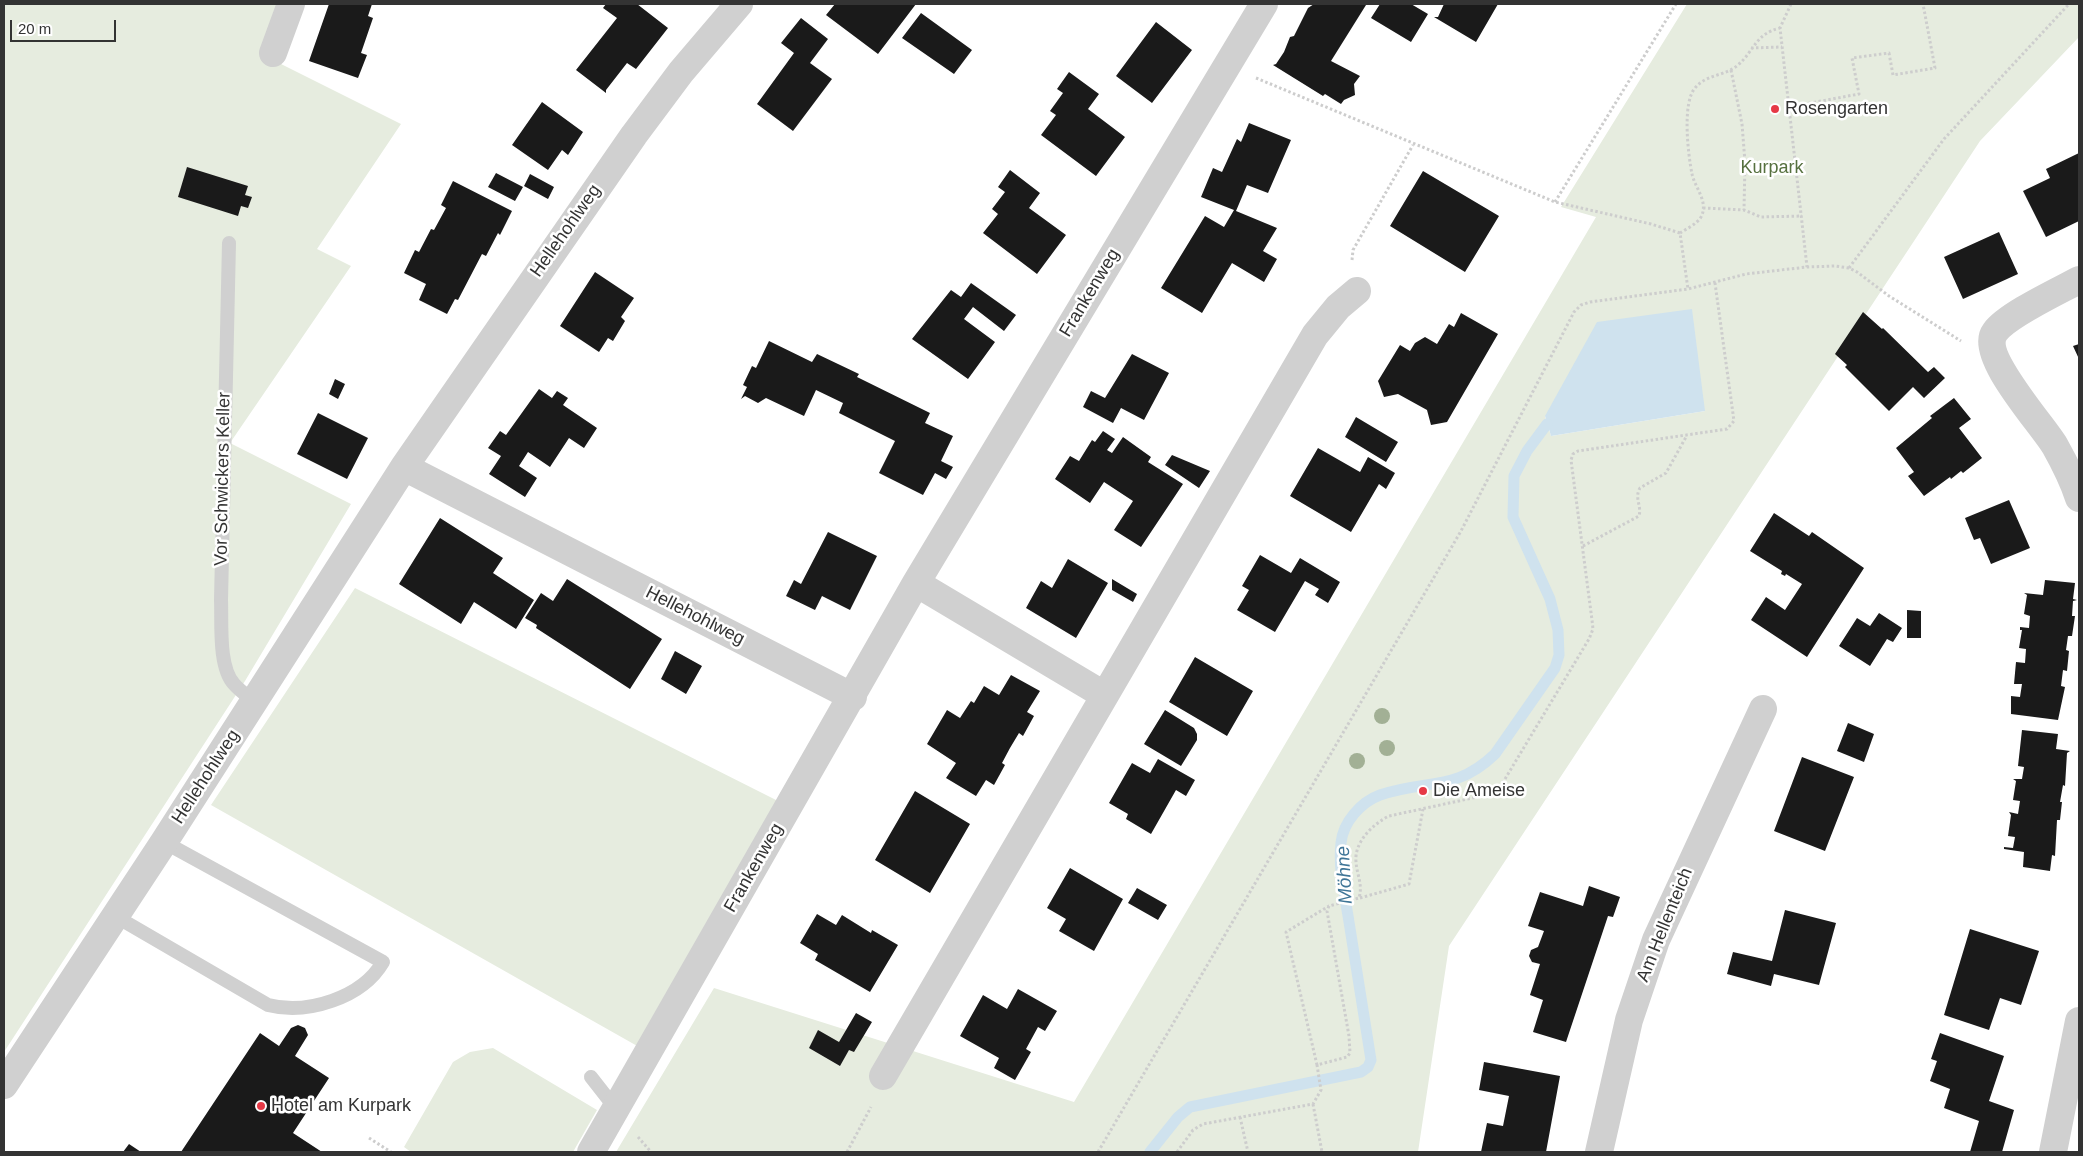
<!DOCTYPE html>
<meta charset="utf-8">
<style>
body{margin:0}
#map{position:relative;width:2083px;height:1156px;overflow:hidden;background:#fff;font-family:Helvetica,sans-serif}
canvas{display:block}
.frame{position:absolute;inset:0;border:5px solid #333;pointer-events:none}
.scale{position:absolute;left:10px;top:20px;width:106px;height:22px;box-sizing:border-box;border:2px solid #333;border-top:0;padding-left:6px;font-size:15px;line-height:18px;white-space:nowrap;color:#333;-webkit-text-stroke:4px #fff;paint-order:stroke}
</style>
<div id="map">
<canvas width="2083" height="1156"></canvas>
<div class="frame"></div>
<div class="scale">20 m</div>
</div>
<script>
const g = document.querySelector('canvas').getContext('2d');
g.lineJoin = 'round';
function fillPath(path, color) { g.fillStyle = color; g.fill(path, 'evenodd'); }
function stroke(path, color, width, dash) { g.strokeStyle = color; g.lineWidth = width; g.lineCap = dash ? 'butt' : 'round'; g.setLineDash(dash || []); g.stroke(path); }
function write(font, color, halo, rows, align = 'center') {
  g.font = font + ' Helvetica,sans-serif'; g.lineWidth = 5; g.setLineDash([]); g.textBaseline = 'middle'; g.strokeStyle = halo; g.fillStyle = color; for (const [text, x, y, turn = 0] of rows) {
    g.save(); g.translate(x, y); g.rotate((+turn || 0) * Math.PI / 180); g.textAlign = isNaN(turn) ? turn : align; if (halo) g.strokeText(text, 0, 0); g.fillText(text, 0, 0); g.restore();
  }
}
fillPath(new Path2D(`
 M4,4h273l-18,49 142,71 -84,125 34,17 -121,177 121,61 -106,177 -241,371z
 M1687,4h392v33l-99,104 -531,805 -31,206h-802l98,-164 360,114 522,-885 -35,-10zM1705,411l-154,25 -6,-20z
 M355,588l425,214 -141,245 -428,-242z
 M493,1048l104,62 -24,42h-162l-7,-5 49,-85 17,-10z`), '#e6ecdf');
fillPath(new Path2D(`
 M1692,309l13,102 -154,25 -6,-20 52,-94z`), '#cfe2ee');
stroke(new Path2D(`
 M1150,1152l28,-35 12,-10 171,-35 7,-5 3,-7c-7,-46 -15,-92 -22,-138 -4,-26 -11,-53 -8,-79 2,-21 20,-41 39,-48 46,-16 76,-3 115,-41l60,-86 4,-13 -1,-25 -8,-31 -37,-82 1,-41 13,-25 20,-27`), '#cfe2ee', 11);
fillPath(new Path2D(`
 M329,4h43l-4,12 5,2 -12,35 6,2 -9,23 -49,-17z
 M606,4h31l31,24 -32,41 -9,-6 -21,27v3l-30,-23 41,-52 -14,-10z
 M835,4h81l-38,50 -52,-39z
 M1314,4l52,1 -35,56 29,15 -6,8 1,11 -11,5 -3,4 -16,-10 -2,2 -50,-31 3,-1 8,-12 6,-15 4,-1 14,-28z
 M1380,4h31l17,10 -17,28 -40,-24z
 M1444,4h54l-22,38 -42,-25h4z
 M921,13l51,37 -18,24 -52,-36z
 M801,18l27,21 -18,24 22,16 -39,52 -36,-27 37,-51 -13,-10z
 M1156,22l36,28 -40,53 -36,-27z
 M1069,72l30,22 -11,15 37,28 -29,39 -55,-41 15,-20 -6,-4 13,-18 -6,-4z
 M542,102l41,30 -15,23 -6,-5 -14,20 -36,-25z
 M1249,123l42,17 -23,53 -21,-8 -11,26 41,17 -14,23 14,8 -13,23 -32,-19 -30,50 -41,-25 44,-72 19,11 10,-17 -33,-13 12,-29 9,4 15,-33 4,3z
 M2079,153v68l-33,16 -23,-46 27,-13 -4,-9z
 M187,167l61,19 -3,9 7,2 -4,11 -7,-2 -3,10 -60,-19z
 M1010,170l30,23 -11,15 37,27 -29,39 -54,-41 15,-19 -6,-5 13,-17 -7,-5z
 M1423,171l76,45 -34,56 -75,-46z
 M496,173l27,14 -8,14 -27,-14z
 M530,174l24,13 -6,12 -24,-13z
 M453,181l59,30 -12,24 -2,-2 -12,23 -4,-2 -24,46 -3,-1 -8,15 -28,-14 7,-16 -22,-11 11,-23 4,2 12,-23 3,1 12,-22 -5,-3z
 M1999,232l19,42 -55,25 -19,-42z
 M595,272l39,26 -13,19 4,4 -12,20 -5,-3 -9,14 -39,-26z
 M971,283l45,32 -12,16 -31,-24 -9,12 31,23 -27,37 -56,-40 39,-49 10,7z
 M1863,312l19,17 1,-1 45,44 6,-5 11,11 -21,20 -11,-11 -24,24 -44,-44 2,-2 -12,-11z
 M1461,313l37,21 -51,88 -16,3 -4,-15 -29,-16 -14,3 -6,-16 22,-36 10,6 5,-8 10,-6 12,7 12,-20 5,3z
 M769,341l43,21 5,-8 42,20 -2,3 73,36 -5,10 28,13 -12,25 12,6 -7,12 -11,-6 -12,22 -44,-22 16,-32 -56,-28 4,-10 -27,-13 -12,26 -38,-18 -8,5 -13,-7 -4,3 6,-12 -4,-2 9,-19 4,2z
 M2079,344v15l-6,-13z
 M1132,354l37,19 -25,47 -23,-12 -8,15 -30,-16 8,-16 14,7z
 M335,379l10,5 -7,15 -9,-5z
 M539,389l13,9 5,-7 11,7 -5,7 34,23 -13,20 -15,-10 -19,29 -22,-15 -9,14 18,12 -12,19 -36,-23 12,-18 -13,-8 12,-17 6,4z
 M1954,398l17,21 -12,9 23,30 -19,15 -2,-2 -10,8 -1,-2 -26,19 -16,-20 6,-4 -18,-24 36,-30 -2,-2z
 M318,413l50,25 -21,41 -50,-25z
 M1356,417l42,25 -12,20 -41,-25z
 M1103,431l12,8 -8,11 5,3 11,-16 28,20 -3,5 35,22 -42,63 -27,-17 19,-29 -29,-19 -14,21 -35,-24 15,-23 9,5 13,-21 3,2z
 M1318,448l42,24 8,-15 27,16 -9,16 -7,-5 -28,48 -61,-36z
 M1172,455l38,16 -11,17 -34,-23z
 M2009,500l21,48 -39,16 -11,-26 -6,2 -9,-22z
 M1774,513l35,23 3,-4 52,36 -57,89 -56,-37 15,-23 19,13 17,-26 -16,-10 -1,2 -4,-2 1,-3 -32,-20z
 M440,518l63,40 -10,15 41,27 -18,29 -42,-27 -13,22 -62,-40z
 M828,532l49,24 -27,54 -28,-14 -7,14 -29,-14 8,-16 7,4z
 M1260,555l31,18 9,-15 40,24 -12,21 -13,-8 4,-6 -14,-8 -30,51 -38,-22 12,-20 -7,-4z
 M1068,559l40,24 -32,55 -50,-30 15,-27 11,7z
 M567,579l95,60 -32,50 -94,-61 1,-3 -12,-7 16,-25 12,8z
 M1112,579l25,15 -4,8 -21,-12z
 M2045,580l30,3 -2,16 4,1 -4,1 -1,15h3l-3,20h-4l-2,14 3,1 -2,20 -4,-1 -2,16 4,1 -7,33 -47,-6v-18l9,1 2,-13h-8l2,-22 9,1 1,-14 -7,-1 3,-18h-2v-3l9,1 1,-12 -6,-2 3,-19 -3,-2 19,2z
 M1907,610l14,1v27h-14z
 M1879,613l23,15 -9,14 -6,-3 -17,27 -31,-20 18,-28 13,8z
 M675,651l27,15 -16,28 -25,-15z
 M1195,657l58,34 -26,45 -58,-34z
 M1011,675l29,16 -13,21 7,4 -11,20 -4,-3 -9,15 -8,15 3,2 -11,20 -8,-5 -10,16 -30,-18 10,-15 -29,-19 20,-34 13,8 11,-17 3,2 10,-17 15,9z
 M1165,710l29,18 3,6v6l-16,26 -37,-22z
 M1848,723l26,11 -10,28 -27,-11z
 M2022,730l36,4 -2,15 14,2 -3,2 -2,33 -2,-1 -3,17h2l-2,18h-3l-2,36 -3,-1 -2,16 -27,-4 1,-15 -20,-3v-2l9,1 2,-11 -7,-1 3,-21 -2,-3 9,2 2,-13 -7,-1 3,-19 -3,-2h9l2,-12 -6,-1z
 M1802,757l52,20 -29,74 -51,-20z
 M1158,759l37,21 -9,16 -10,-6 -25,44 -25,-15 2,-5 -19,-11 23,-40 18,10z
 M915,791l55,33 -40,69 -55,-33z
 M1070,868l53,31 -29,52 -35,-20 7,-12 -19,-11z
 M1589,886l31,11 -7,20 -5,-1 -42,126 -33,-10 10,-32 -13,-5 10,-31 -8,-2 -3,-6 2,-6 7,-3 6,-16 -16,-5 12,-34 43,14z
 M1137,888l30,17 -9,15 -30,-17z
 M1785,910l51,13 -17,62 -45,-11 -3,12 -44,-12 6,-22 39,9z
 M817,914l19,11 6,-10 29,18 1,-3 26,15 -28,47 -55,-32 3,-6 -18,-11z
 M1970,929l69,22 -18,54 -21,-7 -11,32 -45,-15z
 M1018,989l39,22 -12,20 -7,-4 -12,22 5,3 -16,28 -21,-12 5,-10 -39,-22 23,-41 24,14z
 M856,1013l16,9 -18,30 -5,-2 -9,16 -31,-18 9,-18 21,12z
 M298,1025l7,3 3,7 -13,21 34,22 -36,55 29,19h-141l79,-119 19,13 12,-18z
 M1940,1033l64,23 -15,45 25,9 -12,42h-32l9,-31 -35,-13 6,-19 -20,-8 7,-20 -6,-2z
 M1484,1062l76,14 -14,76h-65l6,-29 16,3 6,-30 -30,-6z
 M129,1144l12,8h-18z`), '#1a1a1a');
stroke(new Path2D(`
 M1791,4l-11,24 27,239
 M1751,48l31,-1
 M1731,70l11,54 3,38 -1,48
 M1256,78l299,124 96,22 29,9 8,56
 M1789,107l70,-13 -7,-36 37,-5 4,22 42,-7 -12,-64
 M1555,202l121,-198
 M1703,208l41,2 17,7 41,-1
 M1680,233c6,-4 17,-9 21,-16 8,-15 -6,-29 -9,-43 -4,-20 -10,-71 3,-86 11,-14 31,-12 43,-23 17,-15 17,-31 42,-37
 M1352,260l1,-10 60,-105
 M1849,268l95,-129 125,-135
 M1583,546l56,-30c3,-10 -5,-18 1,-28l26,-15 20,-36
 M1360,898l49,-14 14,-75
 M1317,1065l-31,-133 43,-26
 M1313,1104l9,48
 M1240,1117l8,35
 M638,1137l13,15
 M369,1138l22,14
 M847,1152l24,-45
 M1098,1152l363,-621 113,-219 7,-7 9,-3 98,-13 58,-15 61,-7 28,-1 14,2 8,4 32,24 72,45
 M1177,1152l16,-22 10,-6 110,-20 8,-14 -4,-25 30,-8 3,-4 -1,-17 -22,-125 2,-5 30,-8c4,-13 -2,-23 -3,-36 -2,-20 17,-38 33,-46l88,-19 22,-8 90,-150 4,-10 -1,-9 -21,-160 2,-6 5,-3 149,-22 7,-8 -19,-138`), '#cdcdcd', 3, [2.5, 2.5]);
stroke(new Path2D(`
 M229,243l-8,357c1,22 -3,67 13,84 6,7 14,12 20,18
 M115,916l153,89c39,10 94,-7 115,-43l-219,-120
 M591,1077l25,32`), '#d0d0d0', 14);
stroke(new Path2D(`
 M273,53l18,-49
 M2079,280c-20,11 -72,35 -84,52 -17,23 47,92 60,114 9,16 18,34 24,52
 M404,467l449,230
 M916,583l188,112
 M883,1076l432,-741 23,-28 19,-16
 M4,1085l160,-243 240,-375 230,-332 47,-63 58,-68
 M591,1152l325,-569 348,-579
 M1599,1152l30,-132 27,-80 107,-231
 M2053,1152l26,-131`), '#d0d0d0', 28);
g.fillStyle = '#a2b095';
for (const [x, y] of [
 [1382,716],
 [1387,748],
 [1357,761]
]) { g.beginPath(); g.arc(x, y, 8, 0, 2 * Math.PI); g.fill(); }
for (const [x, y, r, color] of [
 [1775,109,5,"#e63946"],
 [1423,791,5,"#e63946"],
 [261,1106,5,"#e63946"]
]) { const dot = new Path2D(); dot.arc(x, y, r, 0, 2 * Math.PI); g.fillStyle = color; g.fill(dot); stroke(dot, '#fff', 2); }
write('18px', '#333', '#fff', [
 ["Rosengarten",1785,109],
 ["Die Ameise",1433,791],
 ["Hotel am Kurpark",271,1106]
], 'left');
write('18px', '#56703f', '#fff', [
 ["Kurpark",1772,168]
]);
write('18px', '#333', '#fff', [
 ["Hellehohlweg",566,231,-55],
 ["Frankenweg",1090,293,-59],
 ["Vor Schwickers Keller",223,479,-89],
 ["Hellehohlweg",695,616,27],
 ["Hellehohlweg",206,777,-57],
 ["Frankenweg",754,868,-60],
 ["Am Hellenteich",1665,925,-68]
]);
write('italic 19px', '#3f7597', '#fff', [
 ["Möhne",1345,875,-93]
]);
</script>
